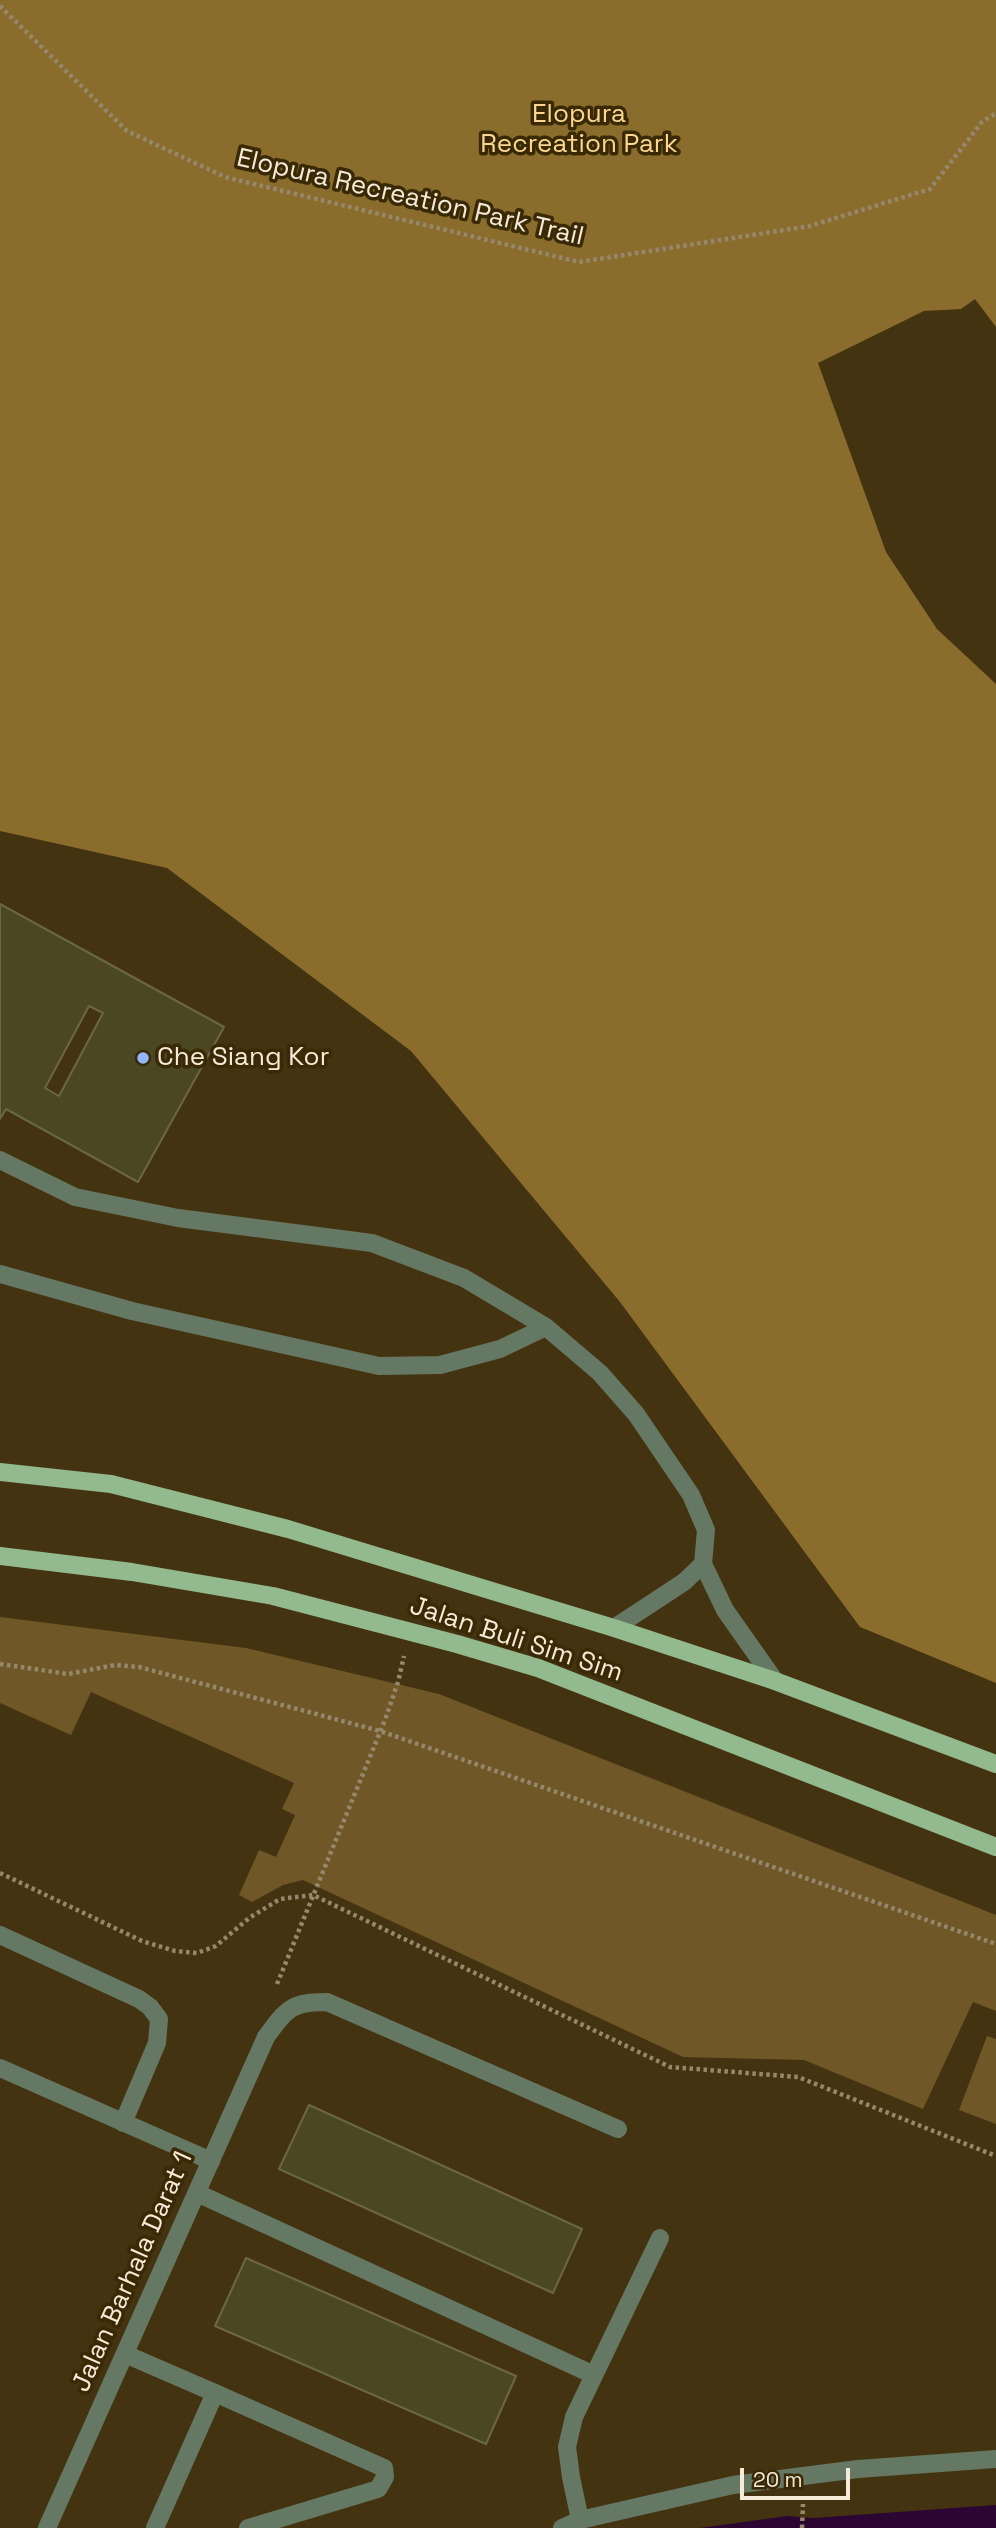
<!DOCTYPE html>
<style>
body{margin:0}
#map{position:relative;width:996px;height:2528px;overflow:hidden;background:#431;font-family:"Space Grotesk",sans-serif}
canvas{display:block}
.scale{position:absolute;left:740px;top:2468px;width:110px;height:32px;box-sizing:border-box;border:4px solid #f6ebd8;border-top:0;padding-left:9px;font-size:21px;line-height:24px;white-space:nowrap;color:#f6ebd8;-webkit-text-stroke:5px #392905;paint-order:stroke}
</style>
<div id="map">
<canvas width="996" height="2528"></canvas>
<div class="scale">20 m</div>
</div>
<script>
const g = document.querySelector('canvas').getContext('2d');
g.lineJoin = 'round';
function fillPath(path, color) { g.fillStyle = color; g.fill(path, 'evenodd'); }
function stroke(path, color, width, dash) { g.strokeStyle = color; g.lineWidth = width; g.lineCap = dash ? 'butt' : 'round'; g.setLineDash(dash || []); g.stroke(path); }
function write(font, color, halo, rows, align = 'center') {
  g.font = font + ' "Space Grotesk",sans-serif'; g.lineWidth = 7; g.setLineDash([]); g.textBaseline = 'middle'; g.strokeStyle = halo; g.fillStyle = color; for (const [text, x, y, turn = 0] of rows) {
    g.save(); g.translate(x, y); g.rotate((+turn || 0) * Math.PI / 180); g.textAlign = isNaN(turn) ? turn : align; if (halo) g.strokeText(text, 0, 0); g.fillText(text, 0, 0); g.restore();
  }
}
fillPath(new Path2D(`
 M0,1617l246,31 193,46 557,221v96l-23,-9 -50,107 -119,-49 -121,-3 -380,-177 -20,5 -31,17 -13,-7 20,-45 17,7 19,-42 -13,-6 12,-26 -203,-91 -20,43 -71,-32z
 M987,2036l9,3v85l-37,-14z`), '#6f5727');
fillPath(new Path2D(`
 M0,0h996v327l-21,-28 -14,10 -37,2 -106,52 68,189 51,77 59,55v999l-136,-56 -240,-325 -209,-251 -244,-183 -167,-37z`), '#8a6c2d');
fillPath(new Path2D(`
 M996,2505v23h-296l87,-12 27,2z`), '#2c0632');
const building = new Path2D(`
 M0,904l224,123 -86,155 -132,-73 -6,10zM89,1006l14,7 -44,83 -14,-8z
 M309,2105l273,124 -29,64 -274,-124z
 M246,2258l270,118 -30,68 -271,-118z`);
fillPath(building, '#4b4722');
stroke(building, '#6b6741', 2);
stroke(new Path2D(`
 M0,6l127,125 98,46 354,85 231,-36 120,-37 52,-67 14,-9
 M0,1664l68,10 47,-9 24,2 241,64 616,213
 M0,1873l142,68 33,10 22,2 19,-7 33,-28 31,-19 33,-4 357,172 128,10 198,79
 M277,1984l108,-264 13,-38 6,-26
 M802,2528l1,-24`), '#96886c', 4.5, [3.5, 3.5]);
stroke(new Path2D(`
 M0,1160l75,37 103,21 194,25 92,35 82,49 54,46 36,41 55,81 15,35 -3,34 22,46 50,71
 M0,1274l132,37 247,55 61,-1 60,-16 46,-22
 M614,1628l70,-46 19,-18
 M0,1935l139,64 11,8 9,12 -2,24 -34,80
 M266,2037c21,-29 26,-35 61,-35l291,127
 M0,2068l211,93
 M125,2354l90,39
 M155,2528l60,-135 169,75 1,9 -7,12 -130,39`), '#657863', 18);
stroke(new Path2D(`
 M197,2193l397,182
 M580,2520l-9,-43 -4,-30 7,-30 86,-179
 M47,2528l219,-491
 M562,2528l18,-8 153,-35 125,-16 138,-10`), '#657863', 18);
stroke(new Path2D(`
 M0,1472l111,12 177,45 326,99 161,53 221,83
 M0,1556l132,16 141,24 184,48 81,24 458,179`), '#92ba8e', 18);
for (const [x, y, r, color] of [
 [143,1058,7,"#92b7fd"]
]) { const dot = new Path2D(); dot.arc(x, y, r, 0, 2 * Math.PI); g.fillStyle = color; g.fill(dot); stroke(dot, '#392905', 2.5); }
write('26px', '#fad692', '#392905', [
 ["Elopura",579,115],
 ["Recreation Park",579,145]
]);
write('26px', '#f6ebd8', '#392905', [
 ["Elopura Recreation Park Trail",410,198,13],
 ["Jalan Buli Sim Sim",516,1640,18],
 ["Jalan Barhala Darat 1",133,2272,-66]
]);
write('26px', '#f6ebd8', '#392905', [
 ["Che Siang Kor",157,1058]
], 'left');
</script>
